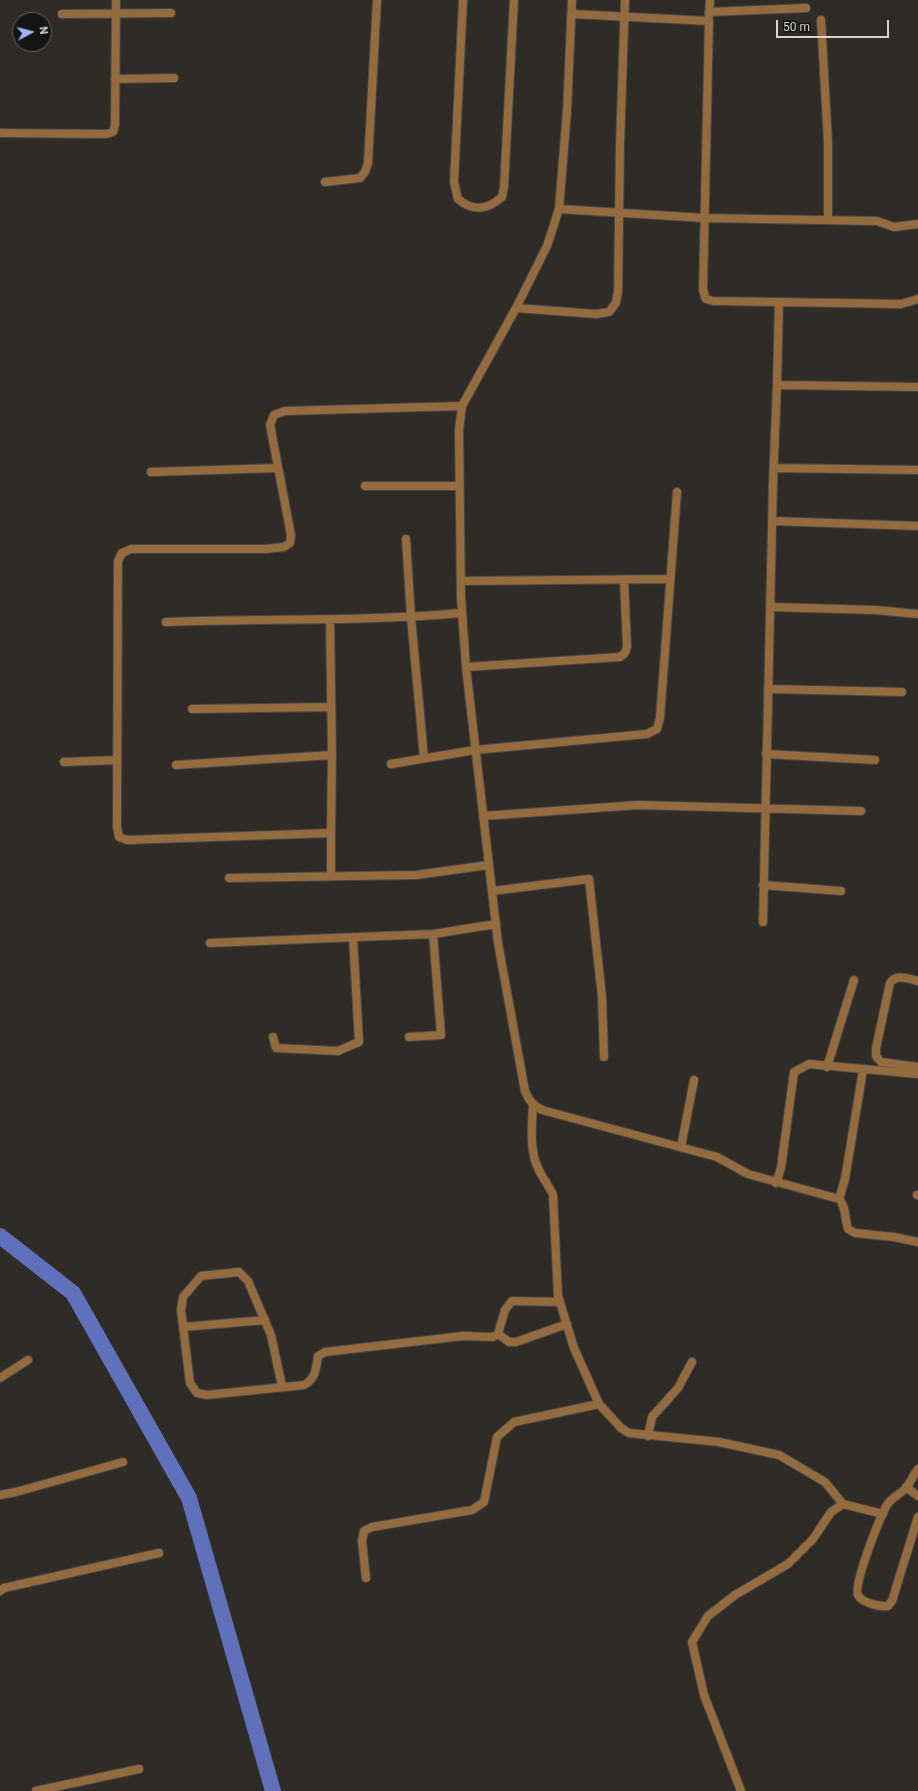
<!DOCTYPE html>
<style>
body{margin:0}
#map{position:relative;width:918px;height:1791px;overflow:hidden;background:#2f2b27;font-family:Roboto,sans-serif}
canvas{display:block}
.north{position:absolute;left:12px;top:12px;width:40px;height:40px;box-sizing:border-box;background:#161412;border:1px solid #63615e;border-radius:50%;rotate:83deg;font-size:11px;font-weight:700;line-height:16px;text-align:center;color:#d6d4d1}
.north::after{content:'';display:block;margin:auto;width:14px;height:18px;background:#9eb4fd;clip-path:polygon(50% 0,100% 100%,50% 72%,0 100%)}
.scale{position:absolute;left:776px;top:20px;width:113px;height:18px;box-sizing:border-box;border:2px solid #d6d4d1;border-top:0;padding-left:5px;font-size:12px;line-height:14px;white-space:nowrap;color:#d6d4d1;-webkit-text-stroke:3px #161412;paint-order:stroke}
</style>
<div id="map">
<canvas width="918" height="1791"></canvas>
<div class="north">N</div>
<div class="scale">50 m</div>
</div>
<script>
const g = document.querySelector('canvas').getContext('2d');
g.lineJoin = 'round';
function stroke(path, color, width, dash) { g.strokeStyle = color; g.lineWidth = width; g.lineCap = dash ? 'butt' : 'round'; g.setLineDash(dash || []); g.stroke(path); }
stroke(new Path2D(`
 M0,1236l73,57 116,205 84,293`), '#5e71ba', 16);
const lane = new Path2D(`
 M463,0l-9,182 4,17c15,13 29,11 44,-2l2,-10 10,-187
 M62,14l109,-1
 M115,79l59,-1
 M0,133l106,1 7,-2 2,-7 1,-125
 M325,182l35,-4 5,-6 3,-9 9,-163
 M918,981c-10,-2 -21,-8 -28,2l-14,65v8l5,6 37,5
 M183,1327l82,-7
 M498,1334l11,8h7l51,-18
 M282,1386l-11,-51 -23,-54 -9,-9 -38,4 -18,21 -2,13 9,73 7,10 10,2 97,-10c12,-6 12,-17 14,-29l7,-4 138,-16 30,1 5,-3 7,-24 7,-9 48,1
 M366,1578l-4,-37 2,-10 8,-4 100,-17 12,-8 13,-65 17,-15 85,-18`);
const street = new Path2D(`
 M572,0l-5,111 -8,98 -12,37 -31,62 -54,98 -3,24 2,168 5,69 32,276 27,148c4,10 8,14 17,19l175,47 31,17 91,25c7,7 6,21 9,30l7,4 39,4 24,5
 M709,12l97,-4
 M572,14l137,7 -6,269 3,9 7,2 188,3 17,-5
 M709,16l1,-16
 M821,20l7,122v78
 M559,209l145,9 173,3 17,6 24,-3
 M779,302l-2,83 141,2
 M516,308l80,6 13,-2 7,-9 2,-11 2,-148 5,-144
 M774,468l144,2
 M151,472l126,-4
 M365,486h94
 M773,521l145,5
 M406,539l5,78 13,141
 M461,581l209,-2
 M771,607l104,3 43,4
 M166,622c99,-4 197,0 295,-9
 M466,667l154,-10 5,-4 2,-6 -3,-67
 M768,689l134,3
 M192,709l139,-2
 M766,754l109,6
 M332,755l-1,78 -204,7 -8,-3 -2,-10 1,-266 4,-8 9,-4h135l18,-2 6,-4 1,-8 -21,-110 4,-10 11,-4 177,-5
 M64,762l53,-2
 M391,764l84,-14 172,-16 10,-5 3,-11 17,-226
 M176,765l156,-10 -2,-135
 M483,816l155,-11 223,6
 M331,833v43
 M229,878l187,-3 73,-10
 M763,885l78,6
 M492,891l97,-12 13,118 2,60
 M763,922l10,-439 4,-98
 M210,943l223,-9 63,-10
 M273,1037l3,11 62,3 21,-9 -6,-105
 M409,1037l32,-2 -8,-101
 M827,1067l27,-87
 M533,1105c-1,20 -4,44 5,63 4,10 11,17 15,27l5,101 16,52 25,56 22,24 8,5 90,9 60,13 46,27 18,22
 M681,1147l13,-67
 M776,1183l5,-15 13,-96 15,-8 109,10
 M917,1195h1
 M839,1199l6,-20 18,-109
 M0,1378l28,-18
 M648,1436l4,-19 26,-29 14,-26
 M918,1469c-4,5 -7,12 -11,18 -6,7 -15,10 -20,18 -7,12 -34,80 -29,90 4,8 22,12 30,11l4,-5 26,-84
 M906,1487l12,9
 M0,1495l16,-3 107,-30
 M0,1591l4,-3 155,-35
 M36,1791l103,-22
 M741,1791l-37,-96 -12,-53 16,-26 27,-21 53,-31 25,-25 18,-27 12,-8 40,10`);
stroke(lane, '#4a4642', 10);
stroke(street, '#4a4642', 10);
stroke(lane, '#936b3f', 8);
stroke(street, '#936b3f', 8);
</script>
